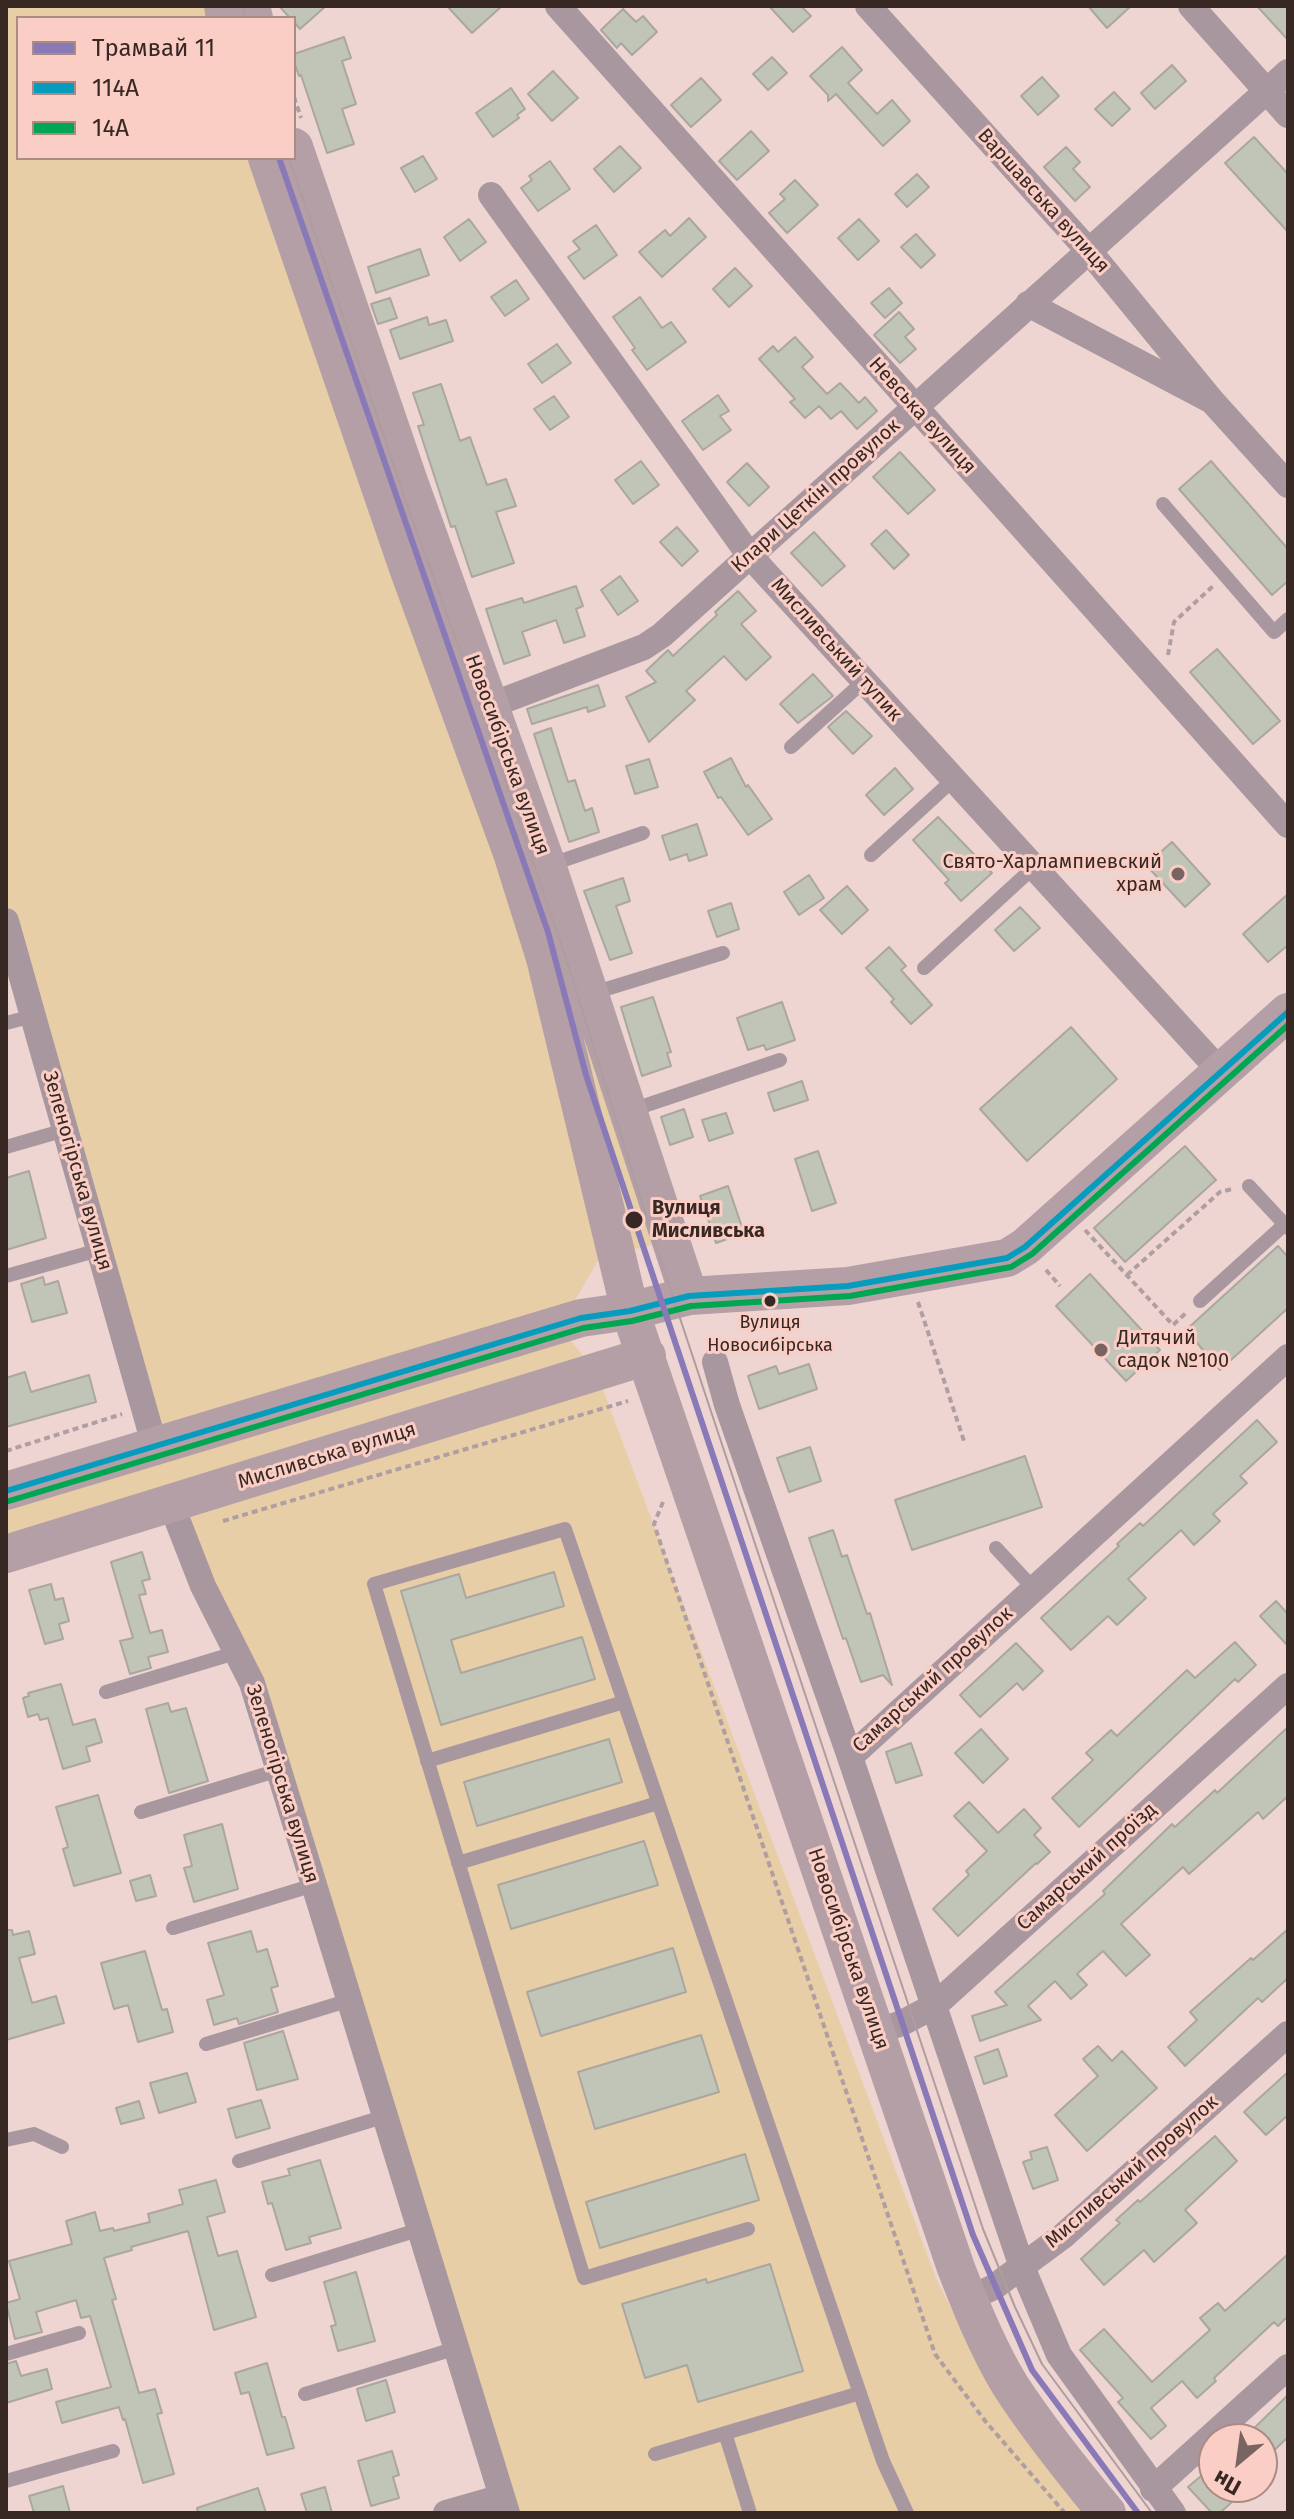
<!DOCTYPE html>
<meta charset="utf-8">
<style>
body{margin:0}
#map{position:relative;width:1294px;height:2519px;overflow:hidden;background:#eed5d1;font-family:"Fira Sans",sans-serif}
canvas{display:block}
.frame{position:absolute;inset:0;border:8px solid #382824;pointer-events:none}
.legend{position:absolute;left:16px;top:16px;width:280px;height:144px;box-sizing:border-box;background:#facdc5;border:2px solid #ac8b85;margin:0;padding:10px 14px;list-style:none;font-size:24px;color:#382824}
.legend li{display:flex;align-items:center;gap:16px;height:40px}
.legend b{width:40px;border:2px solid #ac8b85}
.north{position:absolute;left:1198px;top:2423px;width:80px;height:80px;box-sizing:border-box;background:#facdc5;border:2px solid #ac8b85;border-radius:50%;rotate:209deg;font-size:22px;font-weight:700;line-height:32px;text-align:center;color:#382824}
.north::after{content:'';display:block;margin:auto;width:28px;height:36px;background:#786561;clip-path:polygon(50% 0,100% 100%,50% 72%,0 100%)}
</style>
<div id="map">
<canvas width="1294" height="2519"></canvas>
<div class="frame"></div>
<ul class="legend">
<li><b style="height:10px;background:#897ab7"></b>Трамвай 11</li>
<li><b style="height:10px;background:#069cbd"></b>114А</li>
<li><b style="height:10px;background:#00a651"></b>14А</li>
</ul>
<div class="north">Пн</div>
</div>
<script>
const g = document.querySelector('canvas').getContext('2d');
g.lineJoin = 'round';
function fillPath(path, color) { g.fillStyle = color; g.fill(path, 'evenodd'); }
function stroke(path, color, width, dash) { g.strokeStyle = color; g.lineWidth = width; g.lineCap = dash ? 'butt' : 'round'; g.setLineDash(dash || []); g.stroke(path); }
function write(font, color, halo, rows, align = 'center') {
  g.font = font + ' "Fira Sans",sans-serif'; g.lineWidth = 6; g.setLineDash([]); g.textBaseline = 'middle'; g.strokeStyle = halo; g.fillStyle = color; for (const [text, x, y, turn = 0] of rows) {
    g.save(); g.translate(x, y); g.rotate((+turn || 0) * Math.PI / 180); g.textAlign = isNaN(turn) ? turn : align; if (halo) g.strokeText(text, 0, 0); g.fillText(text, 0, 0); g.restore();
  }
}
fillPath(new Path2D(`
 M6,6h246l2,12h-236v140h276l385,1081 -79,18 -29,50 -1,33 26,31 340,907 58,117 91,118h-578l-255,-830 -80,-178 -166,49v-63l148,-44 -148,-526z`), '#e7cea6');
const building = new Path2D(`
 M279,6h47l-26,23 -6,-7v-4h-4z
 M447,6h55l-30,27z
 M769,6h32l10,10 -18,16z
 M1088,6h43l-24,22z
 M1257,6h31v34z
 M623,9l13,13 7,-6 14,16 -25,23 -11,-12 -4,5 -16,-18z
 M344,37l7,21 -9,3 14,43 -14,5 12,35 -27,9 -26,-78 -2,1 -5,-14v-8z
 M842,47l20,23 -14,13 29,31 15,-14 18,21 -27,25 -47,-52 -8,7v-6l-18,-19z
 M772,57l15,16 -19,17 -15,-16z
 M1172,65l14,16 -31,28 -14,-16z
 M553,71l25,27 -26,23 -24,-27z
 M1042,77l17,19 -21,19 -17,-19z
 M701,78l20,22 -30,27 -20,-22z
 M511,88l14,21 -8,6 2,3 -26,19 -17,-24z
 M1114,92l16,17 -18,17 -17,-17z
 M751,131l18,20 -32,29 -18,-19z
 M1254,137l34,37v58l-63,-69z
 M620,146l21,22 -27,24 -20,-23z
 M1066,147l14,15 -7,7 17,18 -15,14 -31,-34z
 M423,156l14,23 -22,13 -14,-24z
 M550,161l20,28 -32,22 -17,-23 11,-8 -3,-4z
 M917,174l12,13 -22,20 -12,-13z
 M795,180l23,25 -31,28 -18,-20 16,-14 -5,-5z
 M689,218l17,19 -44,40 -23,-25 26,-22 5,6z
 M469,219l17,23 -26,19 -16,-24z
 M859,219l20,22 -21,19 -20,-22z
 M596,225l21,30 -33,24 -16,-22 12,-8 -7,-8z
 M916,234l19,21 -14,13 -20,-21z
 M420,249l9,26 -53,18 -8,-26z
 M735,268l17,18 -23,21 -16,-18z
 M516,280l13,19 -24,17 -14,-19z
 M889,288l13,15 -17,15 -14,-15z
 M640,297l22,31 9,-6 15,20 -39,28 -15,-20 3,-2 -22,-31z
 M390,298l7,20 -19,6 -7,-20z
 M899,312l15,17 -9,8 11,12 -16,14 -26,-28z
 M427,317l2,8 17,-5 7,21 -53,18 -10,-29z
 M795,337l18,20 -11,10 25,27 13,-11 19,20 6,-6 12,14 -20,18 -16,-18 -10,8 -12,-13 -14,12 -15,-16 5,-3 -36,-40 14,-13 5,6z
 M557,344l14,19 -29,20 -14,-19z
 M441,384l19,57 10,-4 17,48 19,-6 10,27 -20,6 18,51 -42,14 -17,-51 -4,1 -33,-101 6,-1 -11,-32z
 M718,395l11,16 -9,5 11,14 -28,20 -21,-29z
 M554,396l15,21 -19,13 -16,-21z
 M900,452l35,38 -27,24 -35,-37z
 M641,461l18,24 -26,19 -18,-24z
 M1211,461l77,88v32l-16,14 -93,-106z
 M747,463l22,24 -20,19 -22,-24z
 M677,527l21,24 -16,15 -22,-24z
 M886,530l23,25 -15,14 -23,-25z
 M814,532l31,34 -23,20 -31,-33z
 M620,576l18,25 -20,14 -17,-25z
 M576,586l7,20 -7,3 9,27 -21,7 -8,-23 -34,12 8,23 -26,9 -18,-55 36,-11 2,5z
 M738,591l18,20 -15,13 30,33 -25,23 -22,-24 -38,35 9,9 -46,42 -23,-45 30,-15 -10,-11 22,-21 5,6 44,-41 -2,-3z
 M1217,649l63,72 -27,23 -63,-72z
 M813,674l20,22 -35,27 -18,-19z
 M598,685l7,21 -17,6 -1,-5 -55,17 -5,-15z
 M846,711l26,25 -19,18 -25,-27z
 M551,728l17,54 7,-2 10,31 7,-3 7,24 -30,10 -35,-108z
 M731,758l15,29 2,-2 24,34 -24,16 -27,-38 -3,1 -14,-26z
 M649,759l9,28 -23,7 -9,-28z
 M895,768l18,21 -29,26 -18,-20z
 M938,817l54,56 -31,28 -16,-18 4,-3 -36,-40z
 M697,824l10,31 -18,6 -2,-7 -17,6 -8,-24z
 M1172,842l38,42 -25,23 -39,-42z
 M809,875l15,23 -25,17 -15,-23z
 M623,878l7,23 -14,5 16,47 -22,7 -26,-69z
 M847,886l21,24 -26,24 -22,-24z
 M1288,894v51l-20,17 -25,-28z
 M731,903l8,26 -22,8 -9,-26z
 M1020,907l20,21 -26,23 -19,-21z
 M889,947l17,19 -5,4 31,35 -21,19 -20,-22 3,-3 -28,-31z
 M653,997l18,55 -4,1 4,13 -29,10 -21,-69z
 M782,1002l13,38 -29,10 -2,-5 -16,5 -11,-32z
 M1071,1027l46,52 -90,82 -47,-52z
 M802,1081l6,19 -34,11 -6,-18z
 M684,1109l9,28 -23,8 -9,-28z
 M726,1113l7,20 -24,8 -7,-21z
 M1185,1146l31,34 -91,82 -31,-34z
 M818,1151l18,52 -24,8 -17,-52z
 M29,1171l17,67 -40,12v-72z
 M728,1186l16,47 -28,10 -16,-47z
 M1278,1246l10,11v51l-68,62 -34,-40z
 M1090,1274l70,76 -34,31 -70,-75z
 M43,1277l2,8 13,-4 9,32 -35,9 -11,-38z
 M809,1364l8,25 -58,20 -11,-33 28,-10 3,8z
 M25,1372l6,20 58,-17 7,27 -90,25v-49z
 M1257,1420l20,22 -37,34 7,7 -34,31 7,7 -26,24 -13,-15 -53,49 18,19 -29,27 -9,-9 -37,34 -30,-32 78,-72 -2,-2 23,-21 3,3z
 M810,1447l11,34 -32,11 -12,-34z
 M1025,1456l17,51 -130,43 -17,-50z
 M833,1530l9,27 5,-2 20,59 3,-1 22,72 -9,-10 -22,7 -15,-44 -3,1 -34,-101z
 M142,1552l8,27 -8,2 4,13 -7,1 11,38 12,-3 6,22 -20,5 3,11 -21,6 -10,-33 13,-3 -22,-76z
 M554,1572l10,34 -113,34 10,33 121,-36 13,42 -154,46 -40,-134 58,-17 7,24z
 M51,1584l4,16 8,-2 6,23 -10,3 4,15 -18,5 -16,-54z
 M1276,1601l12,13v32l-28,-30z
 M1235,1642l21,23 -18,17 -3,-3 -156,148 -27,-29 41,-38 -7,-7 25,-23 6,6 70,-66 8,8z
 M1016,1643l27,28 -20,19 -6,-7 -37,34 -20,-22z
 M61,1684l12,41 22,-6 7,23 -16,5 4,14 -27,8 -15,-51 -8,2 -2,-6 -10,3 -5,-19 6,-2 -1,-3z
 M168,1703l3,9 15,-4 22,73 -39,12 -23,-84z
 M1288,1727v69l-25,23 -5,-7 -69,62 -6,-7 -62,57 29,31 -24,21 -23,-25 -26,23 10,11 -16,14 -16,-18 -27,25 13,14 -61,21 -8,-25 35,-11 -12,-13 110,-98 -2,-3 69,-67 3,3 40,-37 2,3z
 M981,1729l27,30 -25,24 -28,-30z
 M609,1739l13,43 -145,44 -13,-44z
 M911,1743l11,32 -26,8 -10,-31z
 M98,1795l23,78 -47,13 -11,-37 5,-2 -12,-40z
 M969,1802l29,31 26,-24 17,19 -7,7 16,17 -13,12 -1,-1 -78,73 -25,-27 36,-34 -3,-4 21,-20 -33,-35z
 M222,1824l16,65 -44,13 -10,-34 8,-2 -8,-31z
 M644,1841l14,44 -147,44 -13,-44z
 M150,1875l6,21 -20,5 -6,-20z
 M1288,1929v49l-26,24 -4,-4 -73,68 -17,-19 29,-27 -7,-8 61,-54 2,2z
 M6,1930h6l1,5 16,-4 6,23 -16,4 13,45 24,-7 8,27 -58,17z
 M251,1931l6,21 10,-3 11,37 -7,2 7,24 -39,12 -2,-6 -23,7 -7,-25 17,-5 -16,-52z
 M673,1948l13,44 -145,44 -14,-44z
 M145,1951l17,59 5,-1 6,23 -35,10 -10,-37 -14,4 -13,-46z
 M283,2031l15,48 -41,11 -13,-47z
 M701,2035l18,57 -124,37 -17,-57z
 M1098,2046l14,15 10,-10 35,37 -70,63 -32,-36 43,-39 -15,-17z
 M998,2049l9,27 -23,8 -9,-27z
 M1288,2072v43l-22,20 -22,-23z
 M187,2073l9,29 -37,11 -9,-30z
 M261,2100l9,28 -34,10 -8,-29z
 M139,2101l5,17 -23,6 -5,-16z
 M1215,2136l22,25 -52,49 12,13 -43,39 -10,-12 -40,35 -23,-26 39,-36 -4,-3 22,-20 2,2z
 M1047,2147l11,33 -25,9 -10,-27 9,-3 -2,-7z
 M745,2154l14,46 -159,48 -14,-46z
 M320,2160l21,68 -32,9 2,6 -25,7 -14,-47 -4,1 -6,-22 28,-7 -2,-6z
 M216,2180l9,32 -18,5 11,39 19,-5 19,66 -42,13 -26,-99 -57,16 1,3 -28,8 12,41 -4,1 27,93 16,-4 7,24 -5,1 17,60 -31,9 -18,-64 -2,1 -4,-13 -57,16 -6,-21 55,-15 -21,-71 -9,2 -5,-18 -40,12 6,20 -27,7 -9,-36 14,-4 -11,-38 63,-17 -6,-23 29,-9 5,19 13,-3 1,3 36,-9 -2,-8 35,-10 -4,-14z
 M1288,2254v62l-10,10 -4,-4 -60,56 2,3 -19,17 -15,-17 -31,27 15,18 -15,13 -33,-37 5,-4 -43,-48 24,-21 48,53 58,-52 -10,-12 18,-15 7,8z
 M770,2264l33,107 -105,31 -11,-37 -42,13 -23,-74 84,-25 1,4z
 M356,2272l19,69 -37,10 -7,-25 5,-1 -12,-43z
 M16,2361l5,15 26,-7 5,20 -46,14v-39z
 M267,2363l15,54h3l9,31 -27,7 -18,-63 -8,2 -6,-21z
 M386,2380l9,32 -29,9 -9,-32z
 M1288,2395v42l-26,25v-23h-19z
 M392,2451l7,24 -6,2 6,21 -28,8 -13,-45z
 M1214,2465v22h34l-28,26h-8l-24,-26z
 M63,2486l7,27h-36l-5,-17z
 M325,2487l7,26h-25l-6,-19z
 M258,2488l8,25h-68l-1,-5z`);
fillPath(building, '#c0c5b7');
stroke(building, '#aba6a0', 2);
stroke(new Path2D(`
 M294,97l7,21
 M1168,655l6,-33 39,-36
 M1085,1230l88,95 13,-12
 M1046,1270l14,16
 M1127,1275l93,-83 12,-3
 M918,1302l47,142
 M6,1451l116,-37
 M663,1502l-9,22 281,830 51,68 78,90
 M223,1521l405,-120`), '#af9ea2', 4, [6, 4]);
stroke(new Path2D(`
 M1163,504l111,128 14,-13
 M791,747l73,-66
 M871,855l83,-76
 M549,865l94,-32
 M924,968l110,-101
 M590,994l133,-41
 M6,1023l27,-7
 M629,1111l151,-51
 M6,1147l59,-17
 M1249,1186l39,42
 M6,1276l93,-26
 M1200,1301l85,-77
 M996,1548l38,41
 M106,1692l129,-39
 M427,1761l197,-59
 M141,1812l138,-42
 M458,1863l200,-60
 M173,1928l141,-43
 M206,2044l144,-44
 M6,2140l28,-6 28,13
 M239,2161l147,-45
 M748,2229l-164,49 -210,-694 191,-55 318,932 24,52
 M272,2275l149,-46
 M6,2354l73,-21
 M305,2394l152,-46
 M725,2433l25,80
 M655,2454l205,-61
 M6,2481l107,-30`), '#a997a0', 14);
stroke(new Path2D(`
 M558,6l730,819
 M868,6l221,245 123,150 -184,-97
 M1191,6l97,109
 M491,195l259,361 471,516
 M1212,401l76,84
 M489,706l155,-59 18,-12 626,-563
 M6,921l149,526
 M715,1362l12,43 123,352 438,-400
 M171,1504l32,82 49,97 255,830
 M850,1757l172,510 37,88 114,158
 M876,2032l26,-9 32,-17 354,-320
 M968,2299l26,-12 69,-51 225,-202
 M1153,2489l135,-122
 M446,2513l56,-16`), '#a997a0', 26);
stroke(new Path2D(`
 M223,6l2,12
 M251,6l3,12
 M294,147l114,332 139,386 142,431
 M267,158l141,410 104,285 33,105 85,353 326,957c15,39 32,81 54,117 29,45 63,87 97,128
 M6,1491l575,-173 49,-7 59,-15 159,-10 159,-28 18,-11 263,-235
 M6,1554l641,-198`), '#b49fa6', 38);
stroke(new Path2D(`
 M243,6l2,12
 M289,158l120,352 67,184 95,280 75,242 337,1013 32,78 27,57 110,149`), '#ae9c9f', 2);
stroke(new Path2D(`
 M6,1491l575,-173 49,-7 59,-15 159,-10 159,-28 18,-11 263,-235`), '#069cbd', 6);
stroke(new Path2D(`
 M9,1501l574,-173 49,-7 59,-15 159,-10 161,-29 21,-13 256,-229`), '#00a651', 6);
stroke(new Path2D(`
 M279,158l269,774 38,143 387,1160 59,135 106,143`), '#897ab7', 6);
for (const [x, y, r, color] of [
 [1178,874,8,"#786561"],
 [634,1220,10,"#382824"],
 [770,1301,7,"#382824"],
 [1101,1350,8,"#786561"]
]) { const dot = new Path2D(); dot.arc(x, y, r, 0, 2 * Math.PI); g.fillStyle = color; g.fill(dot); stroke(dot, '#facdc5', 3); }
write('18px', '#382824', '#facdc5', [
 ["Вулиця",770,1323],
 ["Новосибірська",770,1346]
]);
write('20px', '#382824', '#facdc5', [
 ["Варшавська вулиця",1043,201,48],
 ["Невська вулиця",922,416,48],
 ["Клари Цеткін провулок",816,496,-42],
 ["Мисливський тупик",836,650,48],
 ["Новосибірська вулиця",507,755,70],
 ["Зеленогірська вулиця",77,1171,74],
 ["Мисливська вулиця",327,1456,-17],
 ["Самарський провулок",933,1680,-42],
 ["Зеленогірська вулиця",282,1784,73],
 ["Самарський проїзд",1087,1867,-42],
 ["Новосибірська вулиця",848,1949,71],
 ["Мисливський провулок",1132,2172,-41]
]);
write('20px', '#382824', '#facdc5', [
 ["Свято-Харлампиевский",1162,862],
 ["храм",1162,885],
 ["Дитячий",1117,1338,"left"],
 ["садок №100",1117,1361,"left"]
], 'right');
write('bold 20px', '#382824', '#facdc5', [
 ["Вулиця",652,1208],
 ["Мисливська",652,1231]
], 'left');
</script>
